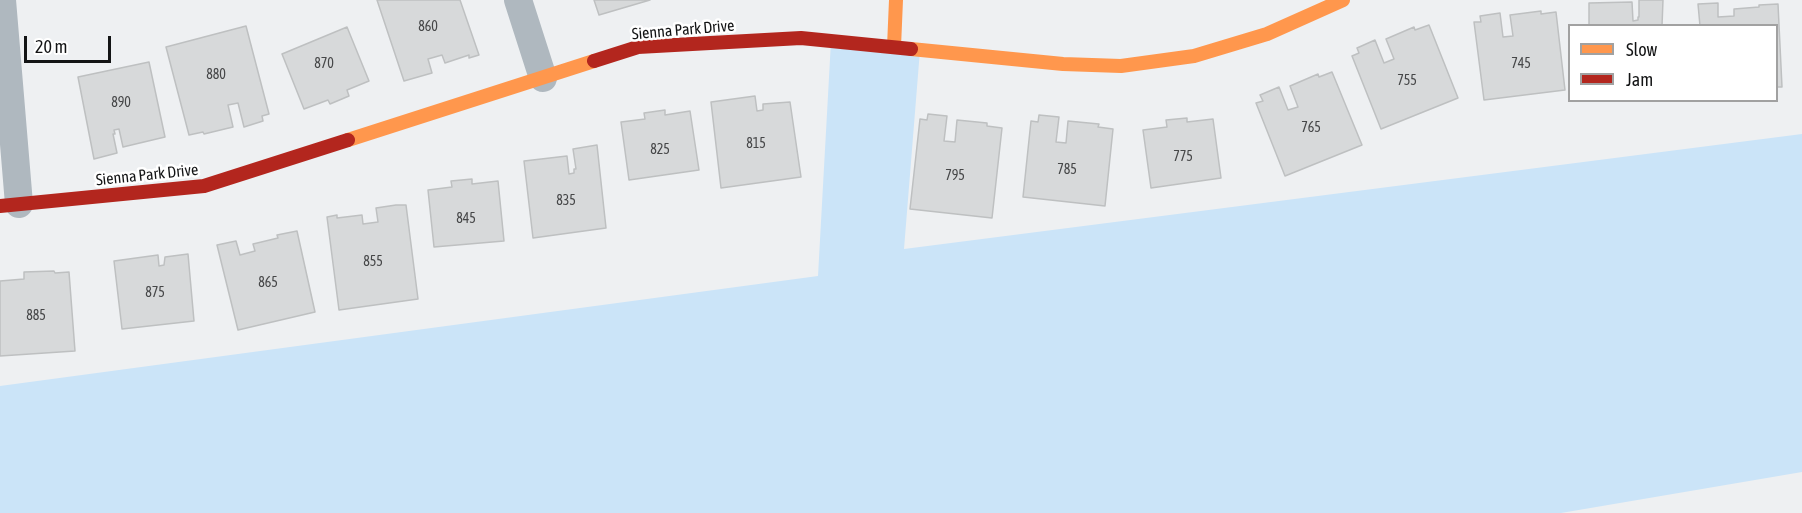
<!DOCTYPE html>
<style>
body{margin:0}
#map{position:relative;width:1802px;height:513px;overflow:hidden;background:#eef0f2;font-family:"Asap Condensed",sans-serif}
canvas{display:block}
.legend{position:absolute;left:1568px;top:24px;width:210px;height:78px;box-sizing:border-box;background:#fff;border:2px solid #a1a1a1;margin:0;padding:8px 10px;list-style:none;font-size:18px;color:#131415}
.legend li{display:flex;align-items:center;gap:12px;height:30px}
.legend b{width:30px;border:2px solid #a1a1a1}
.scale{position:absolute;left:24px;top:36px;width:87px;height:27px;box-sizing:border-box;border:3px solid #131415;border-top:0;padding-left:8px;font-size:18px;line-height:21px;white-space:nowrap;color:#131415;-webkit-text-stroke:4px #fff;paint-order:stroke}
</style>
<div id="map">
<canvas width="1802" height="513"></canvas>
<ul class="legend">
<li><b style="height:8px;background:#ff974d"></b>Slow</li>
<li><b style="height:8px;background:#b3261e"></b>Jam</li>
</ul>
<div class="scale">20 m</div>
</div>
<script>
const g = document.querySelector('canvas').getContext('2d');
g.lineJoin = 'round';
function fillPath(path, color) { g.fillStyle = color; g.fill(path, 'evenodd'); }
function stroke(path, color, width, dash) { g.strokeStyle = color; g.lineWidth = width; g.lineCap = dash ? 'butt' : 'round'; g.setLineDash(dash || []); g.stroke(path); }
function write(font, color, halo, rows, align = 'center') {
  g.font = font + ' "Asap Condensed",sans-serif'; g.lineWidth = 5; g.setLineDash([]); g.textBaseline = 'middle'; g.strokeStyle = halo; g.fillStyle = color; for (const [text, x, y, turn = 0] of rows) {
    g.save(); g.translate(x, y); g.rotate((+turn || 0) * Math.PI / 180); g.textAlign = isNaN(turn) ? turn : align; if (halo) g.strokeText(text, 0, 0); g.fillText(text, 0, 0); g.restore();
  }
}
fillPath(new Path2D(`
 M831,41l89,9 -16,199 898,-115v338l-241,41h-1561v-127l818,-110z`), '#cbe4f8');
const building = new Path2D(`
 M377,0h83l19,55 -10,3v-3l-24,8 -3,-8 -14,4 4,14 -28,8z
 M594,0h56l-51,15z
 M1639,0h24l-1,26h-73v-23l43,-1 1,19 5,-1v-3h1z
 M1718,3v14l16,-1v-7l25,-2v-2l19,-1 4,83h-6v-61h-76l-2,-22z
 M1541,11v3l15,-2 9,78 -81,10 -10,-78h7l-1,-6 20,-3 3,24 10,-1 -3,-21z
 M1429,25l29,73 -77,31 -29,-73 7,-3 -2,-5 18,-8 9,23 10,-4 -8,-20 28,-12 1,3z
 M246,26l23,88 -7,2 1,5 -19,6 -6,-24 -10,2 5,22 -29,7 -1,-2 -14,3 -23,-88z
 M347,27l22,54 -22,9 2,6 -19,8 -2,-4 -24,9 -22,-55z
 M149,62l16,75 -42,10 -4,-18 -5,1 1,4h-2l4,19 -23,6 -16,-82z
 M1332,72l30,73 -77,31 -29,-73 7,-2 -3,-6 19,-8 9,23 10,-3 -8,-21 28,-12 1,3z
 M755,96l2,15 6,-1v-6l27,-2 11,75 -80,11 -10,-86z
 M665,110v5l25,-4 9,59 -70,10 -8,-58 24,-3 -1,-6z
 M928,114l19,2 -3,25 11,1 2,-22 30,3v3l15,2 -10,90 -82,-9 10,-90 7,1z
 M1039,115l20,2 -3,25 10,1 2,-22 31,3 -1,3 15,2 -8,77 -82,-9 8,-76 7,1z
 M1187,118v4l26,-3 8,59 -70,10 -8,-58 24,-3 -1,-7z
 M597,145l9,83 -73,10 -9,-77 43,-5 2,18 5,-1v-4h2l-3,-20z
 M472,179v5l26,-3 6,60 -70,6 -6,-57 24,-3 -1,-6z
 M396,205h10l12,94 -79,11 -12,-93 10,-2v3l25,-3 1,9 15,-2 -2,-14z
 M297,231l18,81 -77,18 -21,-85 19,-4 4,14 15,-4 -2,-7 25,-6 -1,-3z
 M188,254l6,67 -72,8 -8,-68 44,-6 1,11 5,-1 1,-8z
 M54,271l1,2 14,-1 6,79 -75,5v-75l24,-2v-7z`);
fillPath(building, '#d7d9da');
stroke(building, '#bec0c1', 1.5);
stroke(new Path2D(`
 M2,0l17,204
 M518,0l25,78`), '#afb8bf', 28);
stroke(new Path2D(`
 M894,47l2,-47
 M911,49l152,15 58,2 73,-10 73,-22 76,-34
 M348,140l246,-79`), '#ff974d', 14);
stroke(new Path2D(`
 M594,61l44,-14 163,-9 110,11
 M0,206l204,-20 144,-46`), '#b3261e', 14);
write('14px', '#464748', null, [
 ["860",428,27],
 ["870",324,64],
 ["745",1521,64],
 ["880",216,75],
 ["755",1407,81],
 ["890",121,103],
 ["765",1311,128],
 ["815",756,144],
 ["825",660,150],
 ["775",1183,157],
 ["785",1067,170],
 ["795",955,176],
 ["835",566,201],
 ["845",466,219],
 ["855",373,262],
 ["865",268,283],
 ["875",155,293],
 ["885",36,316]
]);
write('16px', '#131415', '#fff', [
 ["Sienna Park Drive",683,30,-5],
 ["Sienna Park Drive",147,175,-6]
]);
</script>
